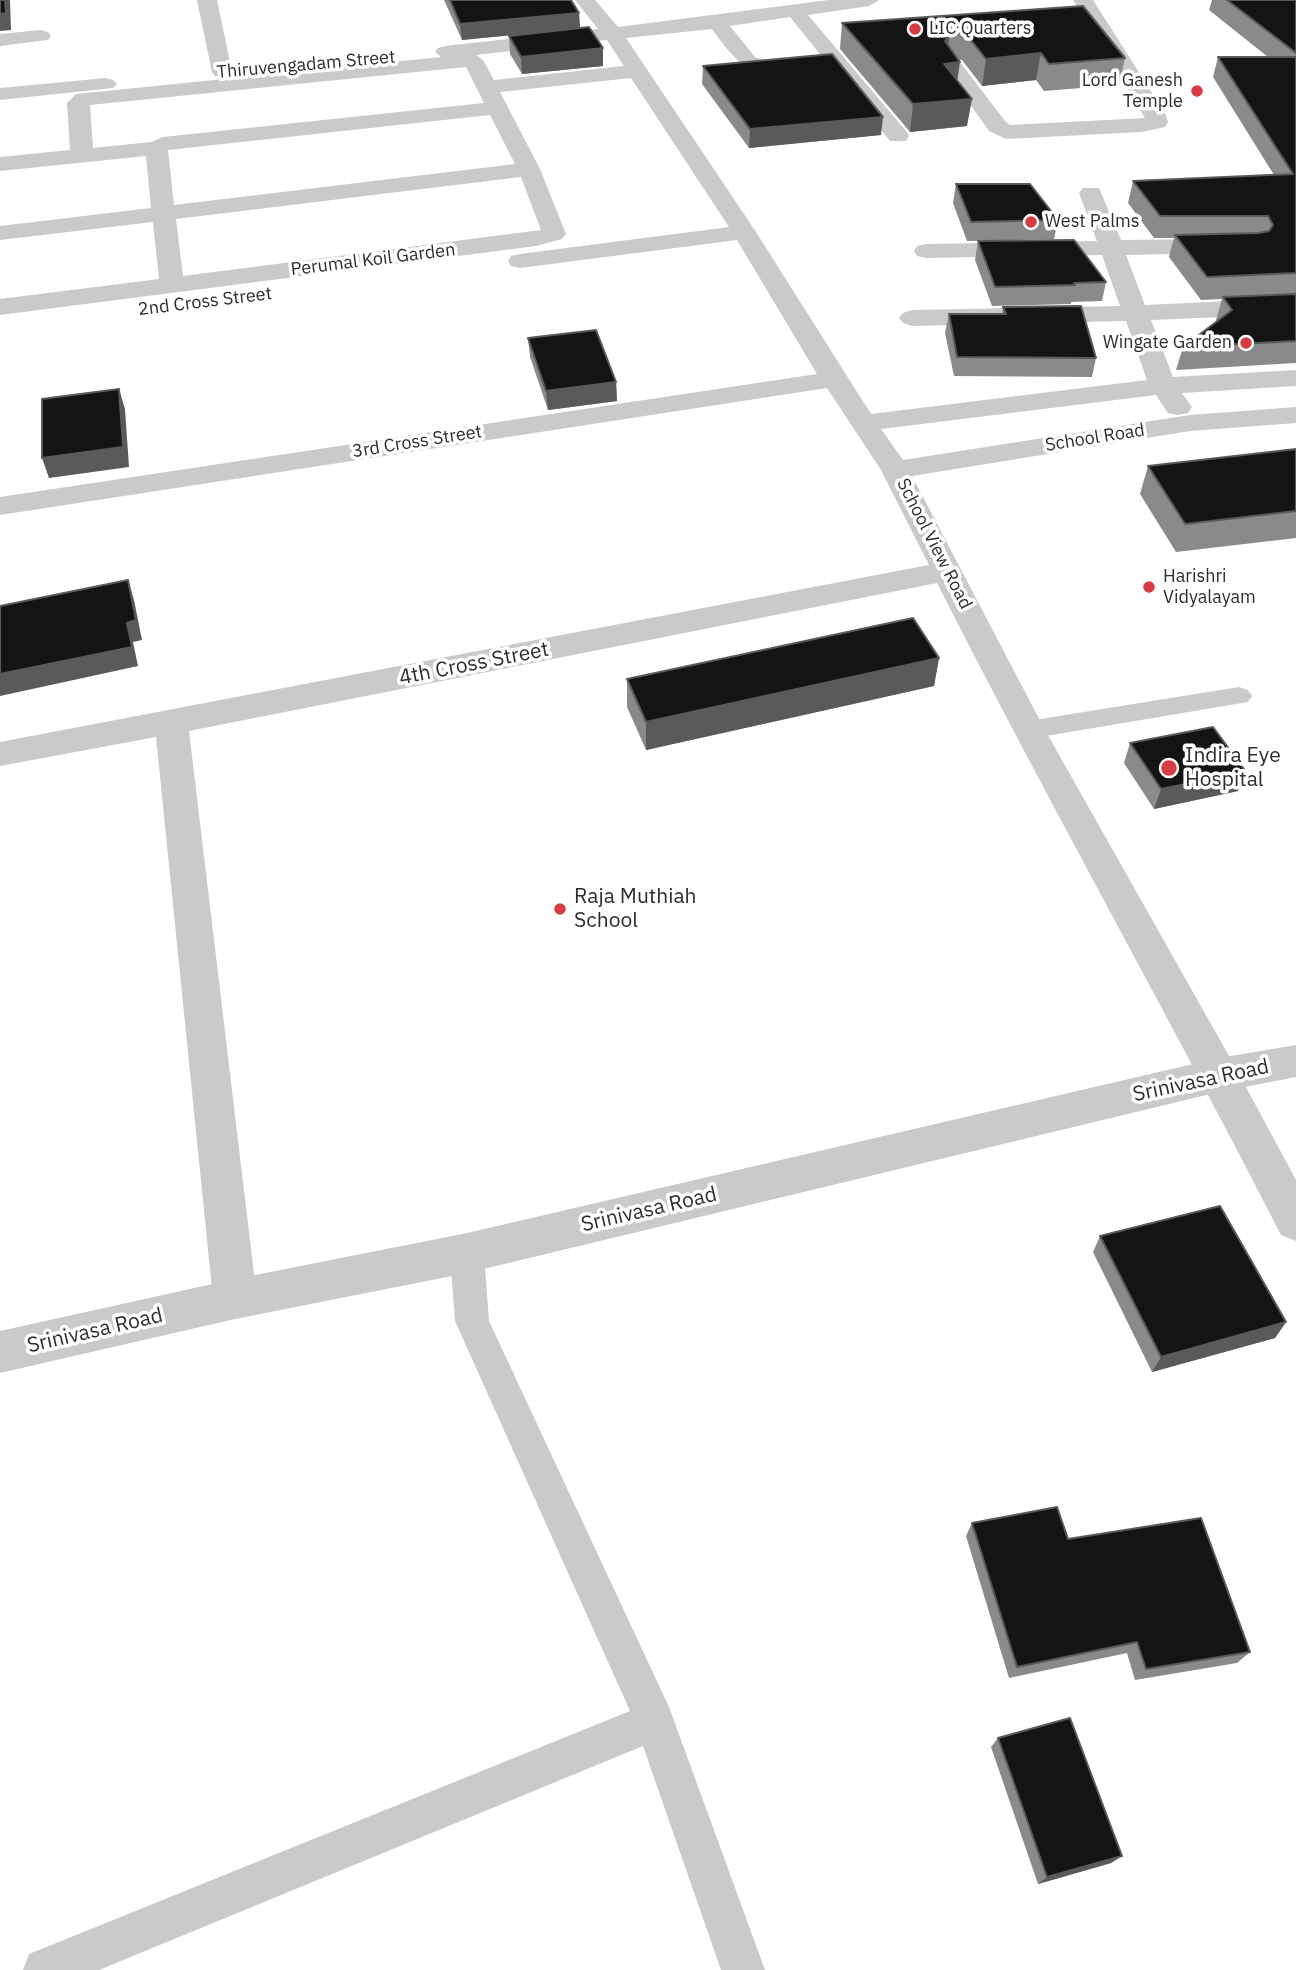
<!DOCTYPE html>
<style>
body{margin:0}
canvas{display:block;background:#fff}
</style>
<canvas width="1296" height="1970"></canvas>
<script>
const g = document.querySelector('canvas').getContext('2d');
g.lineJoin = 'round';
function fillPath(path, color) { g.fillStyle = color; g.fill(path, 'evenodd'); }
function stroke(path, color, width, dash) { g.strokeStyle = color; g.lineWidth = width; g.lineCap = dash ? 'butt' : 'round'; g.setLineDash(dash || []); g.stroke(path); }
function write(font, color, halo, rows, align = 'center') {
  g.font = font + ' "IBM Plex Sans",sans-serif'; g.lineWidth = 7; g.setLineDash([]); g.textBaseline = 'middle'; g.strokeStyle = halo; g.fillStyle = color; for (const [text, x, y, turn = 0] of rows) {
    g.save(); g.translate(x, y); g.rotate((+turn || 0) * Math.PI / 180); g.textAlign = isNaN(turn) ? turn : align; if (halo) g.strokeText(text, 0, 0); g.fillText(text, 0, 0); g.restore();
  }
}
fillPath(new Path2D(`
 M1239,687l9,3 4,6 -4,6 -220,37 -9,-3 -4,-6 4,-6 9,-3z
 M467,1238l12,4 5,11 5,68 180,386 96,263h-44l-78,-224 -544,224h-76l6,-16 601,-243 -175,-390 -5,-68 5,-11z`), '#cacaca');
fillPath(new Path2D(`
 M197,0h20l15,72 -3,4h-14l-3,-4z
 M575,0h20l23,27 211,-27h50l-10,6 -61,9 98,116 3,5 -3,5h-16l-100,-124 -60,9 25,31 11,4h39l3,4 -3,4c-51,13 -65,-1 -93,-40l-86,9 130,194 115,182 276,-34 -21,-59 -214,5 -9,-3 -4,-5 4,-5 9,-3 208,-4 -18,-51 -176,3 -9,-2 -3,-5 3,-5 9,-2 171,-3 -18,-48 4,-5h16l22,52 101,-1 9,2 3,5 -3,5 -9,2 -96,2 19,50 151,-7v16l-145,6 22,57 123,-7v16l-114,7 10,14 -4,6 -10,2 -10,-2 -12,-18 -275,34 22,31 287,-45 106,-8v16l-106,8 -278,45 133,254 188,333 63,117v61l-15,-6c-112,-219 -233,-433 -344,-652l-748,148 68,568 -6,14 -16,6 -16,-6 -6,-14 -57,-562 -156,29v-24l929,-177 -48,-95 -54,-82 -827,127v-18l817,-123 -80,-134 -217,28 -9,-2 -3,-5 3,-5 9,-2 209,-27 -98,-149 -131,14 40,77 26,65 -4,5 -26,7 -536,69v-16l159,-20 -6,-57 -153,18v-14l151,-18 -5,-52 -146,15v-14l70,-7 -3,-47 9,-9 365,-37 -6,-5 3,-4 7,-2 153,-17zM607,40l17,26 -130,14 -11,-20 -7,-5zM466,67l18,36 -321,34 -12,5 -58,6 -3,-43zM490,115l25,49 -341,41 -6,-55zM521,177l20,53 -358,46 -7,-57z
 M1073,0h20l73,115 2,7 -3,5 -23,5 -136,7 -17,-8 -46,-65 3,-4h14l45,59 5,4 135,-7z
 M41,30l7,2 3,4 -3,4 -48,6v-12z
 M106,78l7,2 4,4 -4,4 -113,12v-12z`), '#cacaca');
fillPath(new Path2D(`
 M1296,1045v32l-77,15 -752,181 -232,46 -235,54v-42l235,-52 232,-46 752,-175z`), '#cacaca');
fillPath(new Path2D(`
 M444,0h127l8,13 1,15 23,20v18l-81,8 -12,-20 -1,-18 68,-7 -115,11z
 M1212,0h84v363l-120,7 7,-23 34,-25 -1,-2 6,-21 -21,1 -32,-43 5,-19h-20l-26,-35 5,-22 141,-6 -61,-98 5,-20h50l-59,-47z
 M1083,6l42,52 -6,27 -75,6 -8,-11 -54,6 -20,-26h-3l-2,21 10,45 -57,6 -70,-83 2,-26z
 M703,66l178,69 -132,13 -47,-64z
 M956,184l102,36 -4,19 -87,2 -14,-38z
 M978,241l128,41 -4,19 -31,1v2l-79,2 -17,-46z
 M1003,307l93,51 -4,19 -138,-1 -9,-43 4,-19h53z
 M528,338l88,44 1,19 -69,9 -18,-53z
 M1296,449v89l-120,14 -36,-58 8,-28z
 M939,658l-5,28 -288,64 -19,-43v-28z
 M1130,743l108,48 -84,18 -30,-46z
 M1100,1236l186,86 -11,16 -123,34 -59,-120z
 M972,1523l96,16 182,113 -13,11 -102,17 -8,-27 -118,25 -43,-142z
 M998,1738l124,118 -11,7 -73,21 -47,-137z`), '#8a8a8a');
fillPath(new Path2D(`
 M5,0h5l1,30 -11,1v-17z
 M579,13l1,15 -118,12 -2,-16z
 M950,33l-4,26 -1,-18z
 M603,48v18l-81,8 -1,-17z
 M1041,53l-5,27 -54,6 4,-27z
 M960,62l-4,27 -12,-25z
 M972,99l-5,27 -57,6 3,-28z
 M883,117l-2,18 -132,13 1,-19z
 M616,382l1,19 -69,9 -2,-19z
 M119,389l6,20 4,58 -80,11 -7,-20z
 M128,580l6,20 8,40 -9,2 5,24 -138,30v-22l127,-51z
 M939,658l-5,28 -288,64v-28z
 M1246,772l-8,19 -84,18 7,-20z
 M1286,1322l-11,16 -123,34 9,-15z
 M1122,1856l-11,7 -73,21 9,-7z`), '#5a5a5a');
const building = new Path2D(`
 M0,0h5l1,13 -6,1z
 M450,0h121l8,13 -119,11z
 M1227,0h69v53z
 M1083,6l42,52 -76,6 -8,-11 -55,6 -20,-25 -16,-1 -5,8 15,21 -16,2 28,35 -59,5 -71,-81z
 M589,27l14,21 -82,9 -12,-21z
 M832,54l51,63 -133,12 -47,-63z
 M1218,57h78v216l-89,4 -32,-42 84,-2 10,-2 4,-6 -5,-9h-108l-27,-35 160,-7z
 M956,184h74l28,36 -87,2z
 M1074,240l32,42 -32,1 1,2 -80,2 -17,-46z
 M1296,294v47l-113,6 49,-37 -9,-13z
 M1081,306l15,52 -139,-1 -8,-43h57l-3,-7z
 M596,330l20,52 -70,9 -18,-53z
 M119,389l4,58 -81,11v-59z
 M1296,449v62l-111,13 -37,-58z
 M128,580l8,40 -9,3 5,24 -132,27v-68z
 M913,618l26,40 -293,64 -19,-43z
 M1213,727l33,45 -85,17 -31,-46z
 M1220,1206l66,116 -125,35 -61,-121z
 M1057,1507l11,32 133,-21 49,134 -104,17 -9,-27 -120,25 -45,-144z
 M1070,1718l52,138 -75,21 -49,-139z`);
fillPath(building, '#141414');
stroke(building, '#5a5a5a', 2);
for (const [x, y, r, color] of [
 [915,29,7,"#d83c43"],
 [1197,91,7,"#d83c43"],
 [1031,222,7,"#d83c43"],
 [1246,343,7,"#d83c43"],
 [1149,587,7,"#d83c43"],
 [1169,768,9,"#d83c43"],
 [560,909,7,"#d83c43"]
]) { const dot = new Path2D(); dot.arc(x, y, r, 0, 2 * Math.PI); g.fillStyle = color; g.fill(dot); stroke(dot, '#fff', 2.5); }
write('18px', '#2d2d2d', '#fff', [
 ["LIC Quarters",929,29],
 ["Lord Ganesh",1183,81,"right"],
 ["Temple",1183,102,"right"],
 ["West Palms",1045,222],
 ["Wingate Garden",1232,343,"right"],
 ["Harishri",1163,577],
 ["Vidyalayam",1163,598]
], 'left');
write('18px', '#2d2d2d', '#fff', [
 ["Thiruvengadam Street",306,65,-5],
 ["Perumal Koil Garden",373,260,-7],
 ["2nd Cross Street",205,302,-7],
 ["School Road",1095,438,-9],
 ["3rd Cross Street",417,442,-9],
 ["School View Road",934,544,63]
]);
write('21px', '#2d2d2d', '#fff', [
 ["4th Cross Street",474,664,-11],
 ["Srinivasa Road",1201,1081,-12],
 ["Srinivasa Road",649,1210,-13],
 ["Srinivasa Road",95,1331,-13]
]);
write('21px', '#2d2d2d', '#fff', [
 ["Indira Eye",1185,756],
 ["Hospital",1185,780],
 ["Raja Muthiah",574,897],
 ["School",574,921]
], 'left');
</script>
